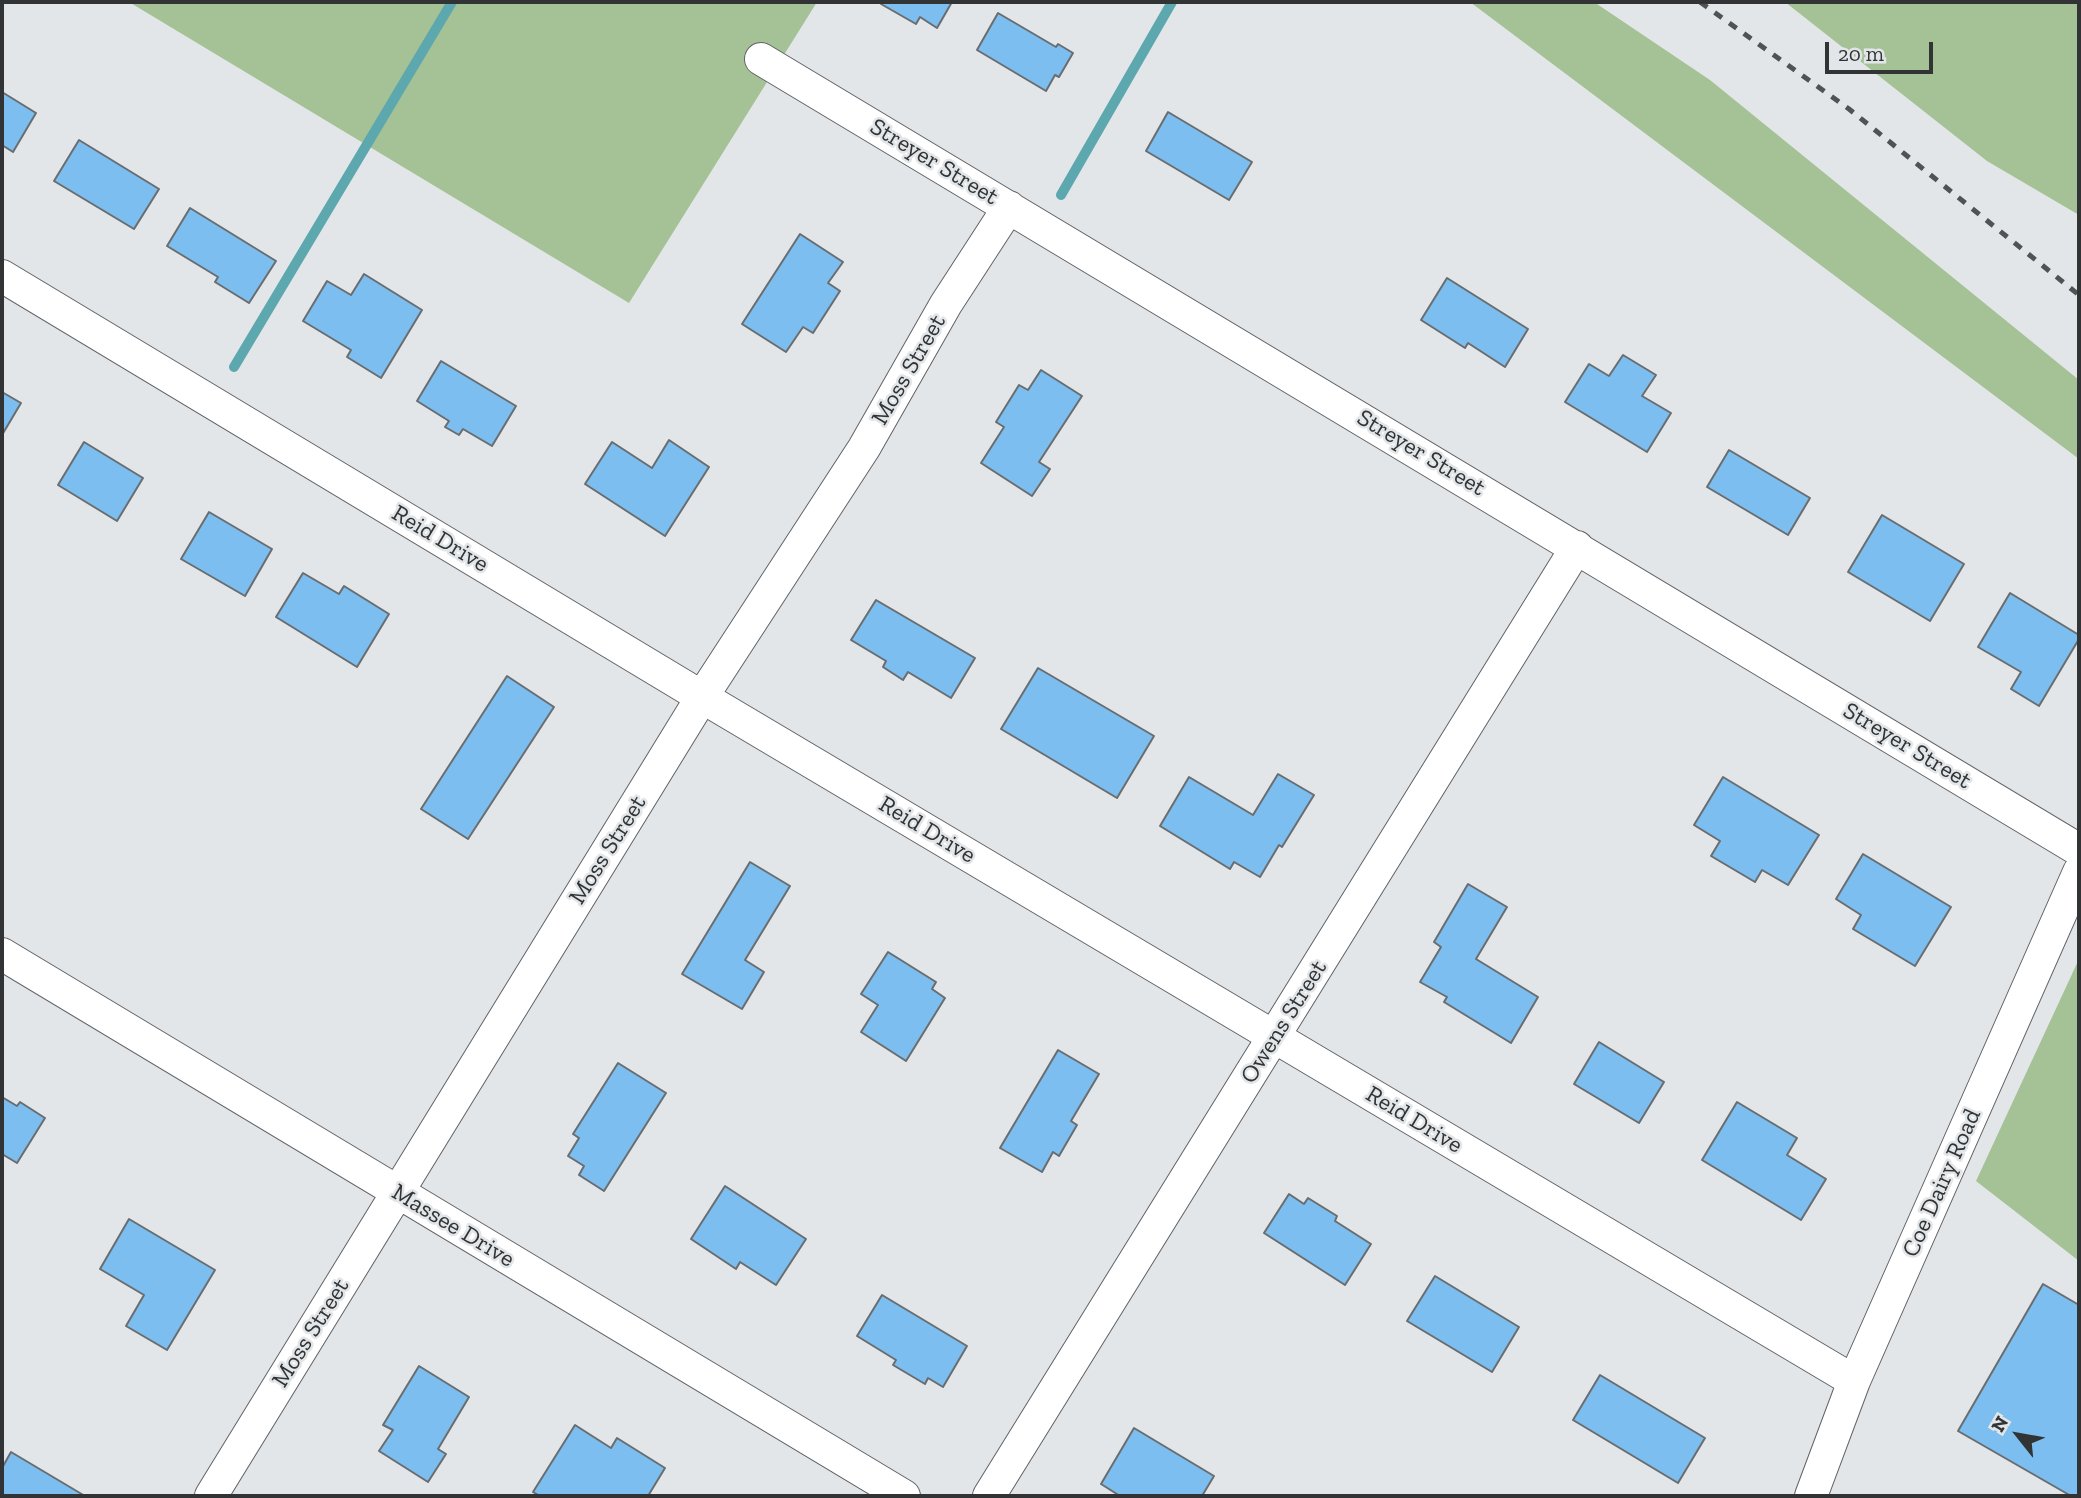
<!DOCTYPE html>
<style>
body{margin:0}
#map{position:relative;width:2081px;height:1498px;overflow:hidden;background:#e2e6e9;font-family:"Zilla Slab",serif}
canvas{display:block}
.frame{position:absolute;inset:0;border:4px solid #313334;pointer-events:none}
.north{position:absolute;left:1983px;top:1400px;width:70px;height:70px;-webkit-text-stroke:5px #e2e6e9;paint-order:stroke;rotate:301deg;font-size:19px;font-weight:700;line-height:28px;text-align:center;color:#313334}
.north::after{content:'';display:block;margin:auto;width:24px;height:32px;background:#313334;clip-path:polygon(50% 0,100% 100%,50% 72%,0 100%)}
.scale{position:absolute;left:1825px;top:42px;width:108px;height:32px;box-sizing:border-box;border:4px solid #313334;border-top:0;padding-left:9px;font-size:21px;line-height:24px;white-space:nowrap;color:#313334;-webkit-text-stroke:5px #e2e6e9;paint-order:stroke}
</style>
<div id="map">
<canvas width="2081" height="1498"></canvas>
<div class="frame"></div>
<div class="north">N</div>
<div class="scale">20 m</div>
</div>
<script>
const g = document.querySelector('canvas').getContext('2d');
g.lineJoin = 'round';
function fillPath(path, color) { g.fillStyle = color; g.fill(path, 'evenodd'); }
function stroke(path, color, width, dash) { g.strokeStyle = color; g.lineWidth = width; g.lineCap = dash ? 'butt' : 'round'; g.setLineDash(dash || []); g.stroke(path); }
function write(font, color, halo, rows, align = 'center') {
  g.font = font + ' "Zilla Slab",serif'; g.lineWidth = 5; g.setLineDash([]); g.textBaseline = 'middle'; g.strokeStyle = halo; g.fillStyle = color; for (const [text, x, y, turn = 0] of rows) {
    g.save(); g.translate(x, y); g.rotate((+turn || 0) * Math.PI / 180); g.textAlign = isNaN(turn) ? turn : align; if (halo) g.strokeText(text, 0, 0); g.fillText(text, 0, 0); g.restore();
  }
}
fillPath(new Path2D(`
 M129,2h688l-188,301z
 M1470,2h124l116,78 369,300v79z
 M1785,2h294v213l-92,-54z
 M2079,959v302l-103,-80z`), '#a5c296');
stroke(new Path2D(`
 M1061,195l111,-193
 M234,367l218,-365`), '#5da8ae', 10);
const building = new Path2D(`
 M882,2h70l-15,26 -17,-11 -4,7 -35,-20z
 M998,13l58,34 2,-3 15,9 -14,24 -4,-2 -9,16 -69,-41z
 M2,92l34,21 -23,39 -11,-7z
 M1168,112l84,50 -23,38 -83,-49z
 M79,140l80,49 -25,40 -80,-48z
 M190,208l86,53 -27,42 -34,-21 3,-5 -51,-31z
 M800,234l43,28 -15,21 12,8 -27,42 -10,-6 -17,25 -44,-28z
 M364,274l58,36 -41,68 -34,-21 4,-7 -48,-29 24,-40 24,14z
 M1447,278l81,51 -23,38 -37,-24 -3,5 -44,-28z
 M1623,355l33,20 -14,21 29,17 -24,39 -82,-50 24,-38 20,12z
 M441,361l75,45 -24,40 -29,-17 -4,6 -14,-8 4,-6 -32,-20z
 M1041,370l41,26 -43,66 11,7 -18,27 -51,-33 23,-36 -8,-5 23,-37 9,5z
 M2,392l19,11 -19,32z
 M669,440l40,27 -44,69 -80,-52 27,-42 40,26z
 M84,442l59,36 -26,43 -59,-36z
 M1729,450l81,48 -22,37 -81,-48z
 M209,512l63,37 -27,47 -64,-37z
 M1882,515l82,49 -34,57 -82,-49z
 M303,573l36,21 5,-8 45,28 -32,53 -81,-50z
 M2010,593l69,42v4l-40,67 -28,-17 10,-17 -43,-25z
 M876,600l99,58 -24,40 -43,-26 -5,8 -20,-13 3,-6 -35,-21z
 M1038,668l116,68 -37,62 -116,-69z
 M507,676l47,31 -86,132 -47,-30z
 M1278,774l36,21 -32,52 -3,-2 -19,32 -26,-15 -4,7 -70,-43 29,-49 64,38z
 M1723,777l96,58 -31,50 -26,-15 -7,12 -44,-26 9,-15 -26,-16z
 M1863,854l88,53 -36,59 -62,-37 8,-14 -25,-16z
 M750,862l40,24 -45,74 19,12 -22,37 -60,-35z
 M1468,884l39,23 -31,52 62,38 -27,46 -67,-41 3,-5 -27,-15 21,-35 -7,-5z
 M888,952l48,30 -4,7 13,9 -39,63 -45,-29 17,-27 -17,-11z
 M1599,1042l65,40 -25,41 -65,-39z
 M1058,1050l41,24 -28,47 6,4 -18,31 -6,-4 -11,20 -42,-24z
 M618,1063l48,30 -62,98 -25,-16 5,-9 -16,-10 11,-18 -6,-4z
 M2,1097l15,9 3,-4 25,16 -28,45 -15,-9z
 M1737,1102l60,36 -10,17 39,24 -25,41 -99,-60z
 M725,1186l81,53 -30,46 -36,-23 -4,7 -45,-30z
 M1289,1194l15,10 4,-6 29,18 -2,5 36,23 -26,41 -81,-52z
 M129,1219l86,51 -48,80 -41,-24 18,-31 -44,-26z
 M1435,1276l84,51 -27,45 -85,-51z
 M2043,1284l36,21v191h-8l-113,-65z
 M882,1295l85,51 -24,41 -15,-9 -3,6 -32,-19 3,-5 -39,-24z
 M419,1366l50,31 -31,52 8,5 -18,28 -49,-31 14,-21 -10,-5z
 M1600,1375l105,63 -27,45 -105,-63z
 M575,1425l36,23 6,-10 48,30 -17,28h-108l-7,-4z
 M1134,1428l80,48 -12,20h-82l-19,-12z
 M11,1452l74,44h-83v-28z`);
fillPath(building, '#7bbeef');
stroke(building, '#696d70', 2);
const minor = new Path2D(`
 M761,59l1318,791
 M2,276l700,421 1152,684
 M2,954l902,542
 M211,1496l491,-799 162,-249 82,-144 63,-97
 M989,1496l588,-949
 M1811,1496l43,-115 225,-509`);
stroke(minor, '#606366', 34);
stroke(minor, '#fff', 32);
stroke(new Path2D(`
 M1700,2l149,107 230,186`), '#505354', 5, [9, 9]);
write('24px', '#313334', '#e2e6e9', [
 ["Streyer Street",934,162,31],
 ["Moss Street",909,370,-60],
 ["Streyer Street",1421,453,31],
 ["Reid Drive",440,539,31],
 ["Streyer Street",1907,746,31],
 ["Reid Drive",927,830,31],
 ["Moss Street",608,850,-58],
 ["Owens Street",1284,1022,-58],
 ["Reid Drive",1414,1120,31],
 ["Coe Dairy Road",1942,1183,-66],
 ["Massee Drive",453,1226,31],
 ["Moss Street",311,1333,-58]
]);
</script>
